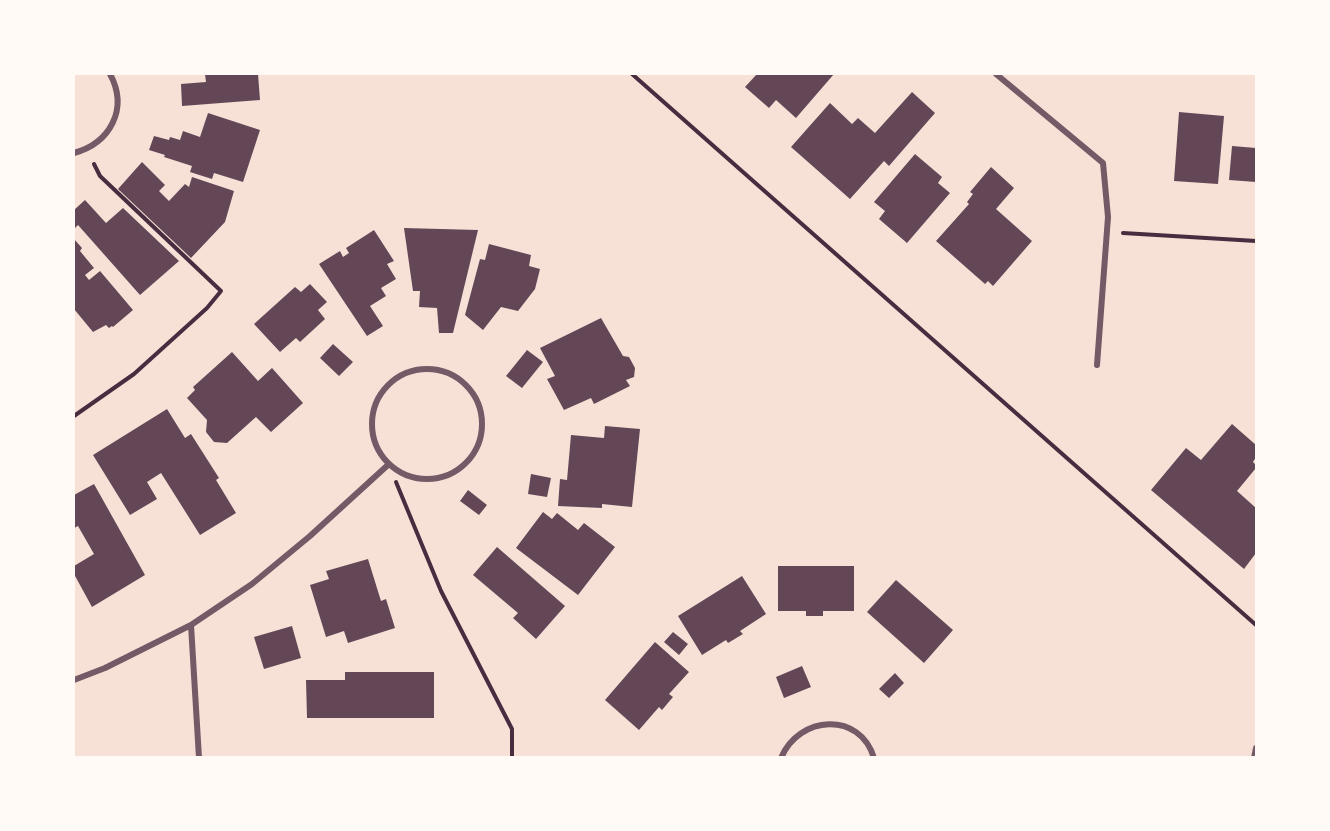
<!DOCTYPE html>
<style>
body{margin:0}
#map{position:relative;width:1330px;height:831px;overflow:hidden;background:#f7e1d7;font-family:"Noto Sans",sans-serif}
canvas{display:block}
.frame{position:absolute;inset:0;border:75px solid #fffaf5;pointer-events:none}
</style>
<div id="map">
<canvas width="1330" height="831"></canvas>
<div class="frame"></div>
</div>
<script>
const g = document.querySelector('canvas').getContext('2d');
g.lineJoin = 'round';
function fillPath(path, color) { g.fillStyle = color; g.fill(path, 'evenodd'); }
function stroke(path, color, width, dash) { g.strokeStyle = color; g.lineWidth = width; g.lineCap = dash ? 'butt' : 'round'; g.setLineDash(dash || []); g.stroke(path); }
fillPath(new Path2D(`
 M205,74h53l2,26 -78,6 -1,-22 25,-2z
 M757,74h77l-38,44 -20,-18 -7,8 -24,-21z
 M912,92l23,21 -46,53 -5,-5 -34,38 -59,-52 39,-44 22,21 6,-6 17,15z
 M1179,112l45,4 -6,68 -44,-3z
 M208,113l52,17 -17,52 -29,-9 -2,6 -22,-7 2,-6 -28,-9 1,-2 -16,-5 5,-14 15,4 1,-3 10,3 3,-9 17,6z
 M1232,146l24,2v34l-27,-2z
 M915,154l27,23 -4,6 12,10 -43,50 -28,-24 6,-8 -11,-9z
 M142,162l23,23 -6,6 10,10 16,-17 4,3 3,-10 42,14 -9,31 -34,36 -73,-69z
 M991,167l23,21 -18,21 36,32 -39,45 -5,-5 -3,3 -49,-43 33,-37 -2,-2 6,-8 -3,-2z
 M85,200l21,23 17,-15 56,53 -39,34 -62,-70 -4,4v-19z
 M404,228l74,2 -25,103h-14l-2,-25 -18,-1 1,-16h-7z
 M374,230l20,31 -7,3 9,15 -15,9 5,8 -16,10 13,20 -16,10 -48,-72 21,-13 3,6 6,-4 -3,-5z
 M74,239l8,9 -2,3 14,17 -9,7 4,5 11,-9 33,39 -20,17 -1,-1 -3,2 -3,-3 -13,7 -19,-23z
 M489,244l42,11 -2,11 11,3 -5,20 -17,22 -17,-4 -18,23 -18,-15 15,-56 5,1z
 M310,284l17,18 -9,8 7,9 -25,23 -4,-4 -16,14 -26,-28 41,-37 6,5z
 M601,318l22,38 6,1 6,11 -1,9 -8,3 4,6 -36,18 -3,-6 -27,12 -17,-31 8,-3 -15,-28z
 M333,344l20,18 -14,14 -19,-18z
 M527,350l16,12 -21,26 -16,-12z
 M232,352l26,29 14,-13 31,35 -32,29 -15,-15 -29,26 -13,-1 -8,-10 1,-12 -20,-22 8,-8 -2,-3z
 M167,409l18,29 6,-4 28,44 -3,2 20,33 -36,22 -39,-62 -14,9 10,17 -27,16 -37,-60z
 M1232,424l24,21v12l-3,5 3,3v3l-19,23 19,17v45l-12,16 -93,-79 35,-42 15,12z
 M605,426l35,3 -8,78 -30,-3v4l-44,-2 2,-27 7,1 4,-45 33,3z
 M531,474l20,4 -4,19 -19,-3z
 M94,484l51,91 -53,32 -18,-33v-8l20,-12 -16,-28 -4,2v-33z
 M468,490l19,15 -8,10 -19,-14z
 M543,512l9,7 5,-6 21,17 6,-7 31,24 -37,48 -62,-47z
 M497,547l68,59 -29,33 -23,-21 5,-5 -45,-38z
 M368,559l13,42 5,-2 9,29 -47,15 -4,-12 -18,6 -16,-52 19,-6 -3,-8z
 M778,566h76v45h-31v5h-17v-5h-28z
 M742,576l24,38 -26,17 3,3 -15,9 -2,-3 -24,15 -24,-39z
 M896,580l57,50 -29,33 -57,-51z
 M292,626l9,32 -37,11 -10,-32z
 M673,632l15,12 -9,11 -15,-13z
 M655,642l34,30 -20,22 4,3 -11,13 -3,-3 -20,23 -34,-30z
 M802,666l9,21 -27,11 -8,-21z
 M345,672h89v46h-127l-1,-38h39z
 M895,673l9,10 -15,15 -10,-9z`), '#644757');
stroke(new Path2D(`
 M632,74l624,551
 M1123,233l133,8
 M74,416l60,-42 73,-66 14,-17 -121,-115 -6,-12
 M396,482l45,109 71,138v29`), '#4a2c40', 4);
stroke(new Path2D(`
 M996,74l107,89 5,54 -11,148
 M74,153c36,-10 55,-44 36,-79
 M372 424a55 55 0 1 1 110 0a55 55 0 1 1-110 0Z
 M191,625l8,133
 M74,680l31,-12 86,-43 61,-41 58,-48 79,-72
 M781,758c18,-43 79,-47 93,0
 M1254,758l2,-10`), '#755966', 6);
</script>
